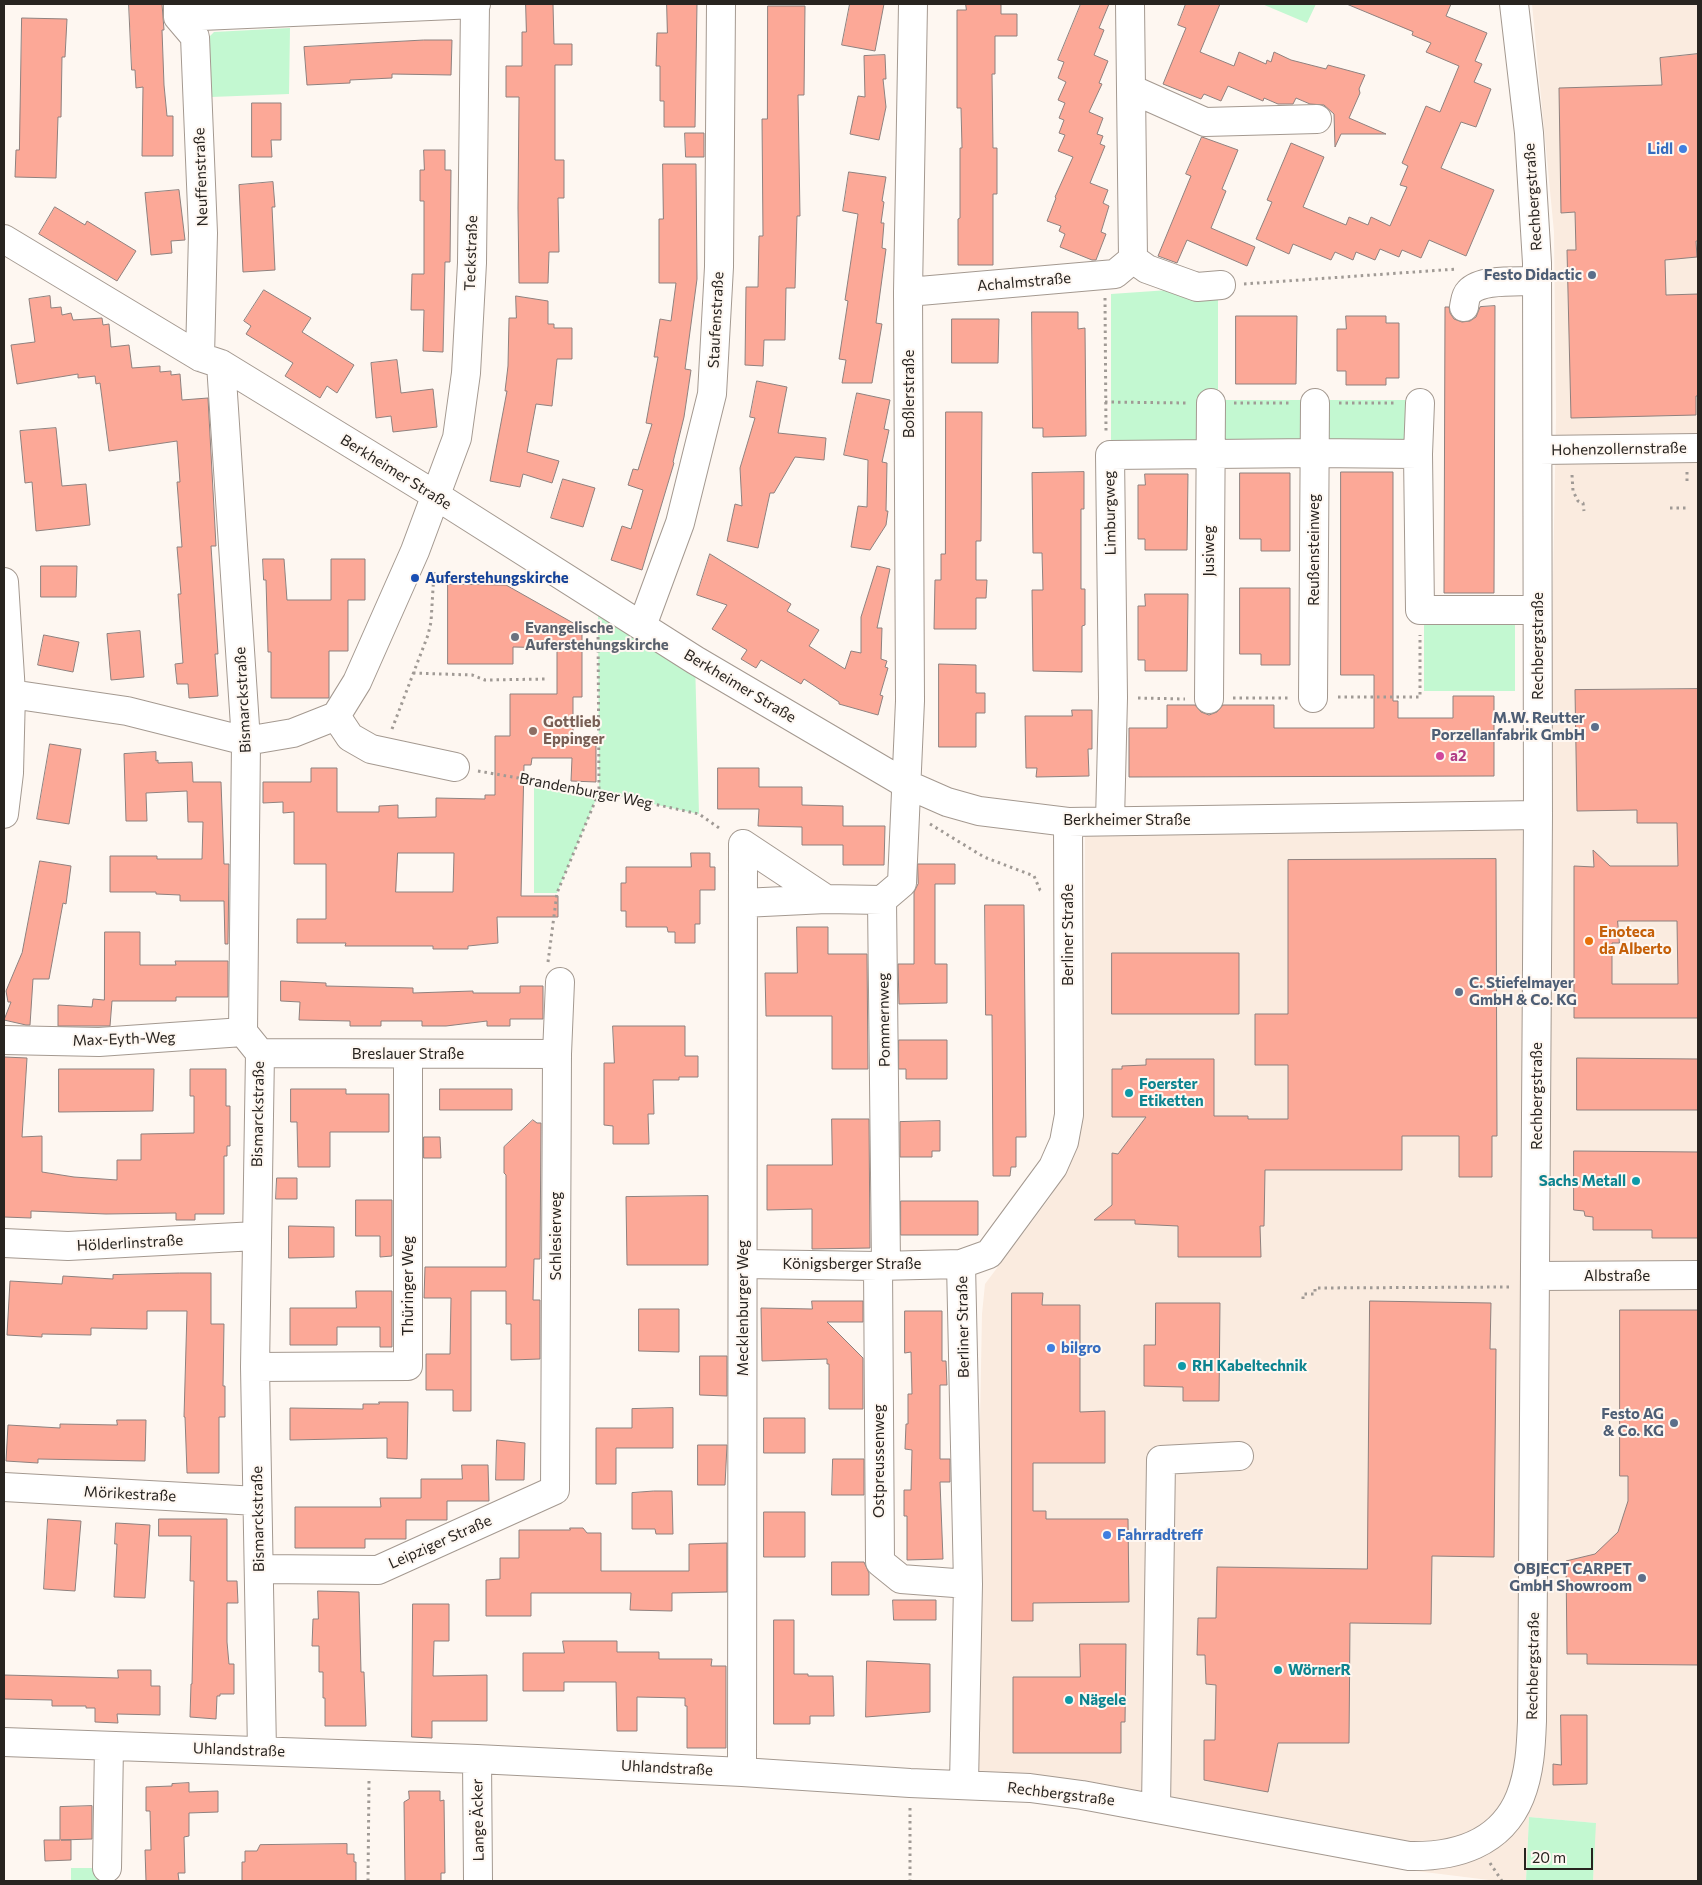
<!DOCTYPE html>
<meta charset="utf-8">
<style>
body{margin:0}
#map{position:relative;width:1702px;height:1885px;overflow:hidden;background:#fef7f1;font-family:Commissioner,sans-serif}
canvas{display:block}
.frame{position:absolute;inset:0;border:5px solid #282420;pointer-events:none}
.scale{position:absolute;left:1524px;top:1848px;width:69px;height:22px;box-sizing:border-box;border:2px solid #282420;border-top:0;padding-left:6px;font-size:15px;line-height:18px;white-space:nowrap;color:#282420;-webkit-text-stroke:4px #fef7f1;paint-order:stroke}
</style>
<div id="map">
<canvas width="1702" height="1885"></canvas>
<div class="frame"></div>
<div class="scale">20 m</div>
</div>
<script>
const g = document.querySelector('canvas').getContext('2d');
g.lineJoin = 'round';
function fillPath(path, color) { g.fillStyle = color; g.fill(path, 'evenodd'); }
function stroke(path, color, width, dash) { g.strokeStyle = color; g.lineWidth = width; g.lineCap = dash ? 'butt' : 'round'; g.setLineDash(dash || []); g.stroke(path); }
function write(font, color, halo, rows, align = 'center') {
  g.font = font + ' Commissioner,sans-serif'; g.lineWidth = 4; g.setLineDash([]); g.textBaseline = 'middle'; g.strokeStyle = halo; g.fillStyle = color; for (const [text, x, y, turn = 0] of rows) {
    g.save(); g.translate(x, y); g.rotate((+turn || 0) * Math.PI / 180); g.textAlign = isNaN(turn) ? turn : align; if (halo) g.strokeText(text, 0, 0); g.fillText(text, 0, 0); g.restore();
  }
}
fillPath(new Path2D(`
 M1532,4h166v1877h-105l2,-58 -66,-6 -3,64h-29l-89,-11 -311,-65 -121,-10 2,-270 4,-211 3,-30 66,-88 25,-49 8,-37 1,-298 464,-12 7,-384 -2,-184z`), '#faebdf');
fillPath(new Path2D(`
 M1262,4h54l-9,19z
 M290,28l-1,66 -78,3 -3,-59 6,-6z
 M1183,289l35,1v110h92l-5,42h-194v-148z
 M1322,400h92l-6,42h-79z
 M598,599l97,61 4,154 -100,-22 -42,101h-23v-113l65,12z
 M1424,622h91v69h-91z
 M1529,1817l67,6 -3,58h-67z
 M71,1868h43v13h-43z`), '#c3f8d1');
const building = new Path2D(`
 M129,4h33l2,26h-2l2,55 3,31h6v40h-31l1,-69 -7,1 -1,-18h-3z
 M526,4h27l1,40h18v21h-17v95h9v38h-6l1,54h-10l-1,31h-29l-1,-75 1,-111h-13v-31h16v-34h4z
 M667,4h30l-2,123h-31v-26h-4v-35h-4l1,-33h10z
 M850,4h34l-9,47 -33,-6z
 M966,4h33l2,1v9h16v22h-22v38h-3l1,74h4v46h-4v71h-35v-46l2,-1v-70h2l-1,-40h-4v-98h9z
 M1081,4h28l-10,24 5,2 -10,25 14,6 -9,22 3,1 -13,28 14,6 -6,16 6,2 -3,8 5,2 -15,37 18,7 -5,13 6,3 -8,26 5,2 -10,26h-4l-32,-13 5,-13 -6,-3 2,-5 -14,-5 9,-23 -1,-1 18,-40 -15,-6 7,-16 -6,-2 5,-13 -5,-2 6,-15 -7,-3 8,-18 -8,-4 6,-16 -6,-2z
 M1186,4h34l-20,48 34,14 5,-14 27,12 1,-4 4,2 3,-10 17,8 35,9 2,-4 37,10 -6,14 1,4 -11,25 37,16h-45l-6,13 -1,-33 -10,-9 -14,-1 -14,-6 -3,6h-15l-14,-6 -1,3 -35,-15 -7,15 -17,-7 -3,5 -38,-15 23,-56 -8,-3z
 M1347,4h104l-5,12 41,17 -12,28 7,3 -8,18 17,7 -15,38 -15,-5 -20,46 53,22 -28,66 -37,-16 -8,18 -19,-8 -3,7 -19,-8 -5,11 -19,-8 -3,8 -18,-8 -4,8 -38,-16 -4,10 -33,-15 16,-37 -5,-2 24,-57 33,14 -21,50 43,18 3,-8 19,8 3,-8 19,9 17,-39 -7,-2 8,-19 -6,-3 24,-57 14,6 19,-46 -33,-14 5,-9 -19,-8 1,-3z
 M768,6h37l-1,89h-6l2,121h-3l-2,72h-9l-1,52h-21l-1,26 -18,-1 1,-78h12l1,-51h4l-1,-117h5z
 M22,18l45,1 -2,38h-3l-1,60h-3l-2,61 -41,-1 1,-27h3z
 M424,40h28l-1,35 -59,-1v4l-42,2v3l-43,2 -3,-38z
 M1698,54v187h-2l1,16 -32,3 1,35 32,-1v102h-2v19l-125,3 -4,-168h9l-1,-38 -14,1 -2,-125 103,-3 -2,-27z
 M885,55l1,24h-3l3,28 -7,33 -29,-6 8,-38 7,1 -1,-41z
 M252,103h29v37h-10l1,17h-20z
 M685,133h19v24h-18z
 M1202,137l36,13 -16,39 4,2 -15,37 44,19 -8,19 -60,-26 -10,23 -19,-7 33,-80 -5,-2z
 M424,150h21v20h6l-1,92h-5l-2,90 -20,-1 1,-41h-13l1,-36h12v-73h-4v-31h4z
 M663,164h33l1,115 -12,90 6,1 -7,47 -11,45 1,1 -32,107 -31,-10 11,-34 9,3 12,-39 -15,-5 5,-16 5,1 14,-46 -6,-1 12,-66h-4l6,-38 11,2 5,-38h-17v-64h4z
 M849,172l37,5 -4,24 2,1 -3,21h3l-2,25 4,1 -10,74 6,1 -10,59h-30l4,-23 -7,-1 9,-58 -3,-1 13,-86 -15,-3z
 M273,182l2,25h-3l3,63 -32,2 -4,-87z
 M179,190l6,50 -14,1 1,12 -21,2 -6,-62z
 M55,207l30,18 2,-4 49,30 -19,30 -78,-47z
 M264,290l47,28 -9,14 52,33 -17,28 -10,-7 -7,12 -35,-22 8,-13 -47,-29 5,-8 -7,-5z
 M50,296l1,12 10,-1 1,8 9,-2 2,7 29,-2 1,7 6,-1 2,23 18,-2 3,23 28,-2v6l11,-1v4l9,-1 2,26 26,-2 8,148h-5l7,108h-3l3,42 -29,2 -1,-14h-11l-2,-20 8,-1 -5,-69h3l-4,-47h5l-5,-65h3l-3,-41 -68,10 -9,-68 -4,1 -1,-8 -17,2v-4l-61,10 -6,-39 24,-3 -6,-43z
 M516,296l32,5v23h6v4h18v31h-15l-5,47 -16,-2 -9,48 32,9 -7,22 -29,-9 -3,13 -30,-6 17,-90h-2l3,-25 1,-48h7z
 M1495,306l-1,287h-50l1,-286h4l1,6 4,6 8,3 8,-1 6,-4 4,-10z
 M1032,312h46v17l7,-1 1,108 -43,1v-9h-10z
 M1236,316h61l-1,68h-60z
 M1346,316h40v7h13v55h-13v7h-40v-14h-9v-42h9z
 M952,319h47l-1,44h-46z
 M397,360l4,33 32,-4 4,38 -44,5 -2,-16 -15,2 -5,-55z
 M757,381l30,6 -9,46 48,5 -2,22 -29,-3 -21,36h-4l-12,55 -31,-7 8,-37 7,2 -2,-38 15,-50 -5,-1z
 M857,393l33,7 -6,29 5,1 -7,32 5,1 -1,48h2l-2,14 -16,25 -19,-3 7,-41 9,1 1,-47 -24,-5z
 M946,412h36l-1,129h-5v39h11l-1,18h-10v31h-42l1,-49h6v-26h4z
 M56,428l6,58 24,-2 4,41 -54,6 -4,-49 -7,1 -5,-52z
 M1084,472v37h-3v80h4v36l-3,1v46l-49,-1 -1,-81h11l-1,-37h-9l-1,-80z
 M1341,472h52v229h5v17h55v-22h41v80l-365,1v-49h38v-23h28l6,7 8,3 8,-3 6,-7h51v23h100v-53h-33z
 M1240,473h50v78h-29v-12h-21z
 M1145,474h43l-1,76h-42v-11h-7v-54h7z
 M563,479l32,9 -12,39 -32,-9z
 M710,554l81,50 -4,7 32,19 -10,16 36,23 6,-18 10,2v-36l16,-51 13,3 -13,59h5l-1,31 6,2 -2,6 3,1 -8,27 3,1 -5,19 -39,-11v-2l-35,-23 -3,5 -40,-24 -5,8 -15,-9 6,-9 -35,-21 15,-24 -30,-10z
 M263,559h21l3,41h44v-41h34v41h-17v51h-19v47h-58v-46h-3l-2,-72h-2z
 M41,566h36l-1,31h-35z
 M448,584l58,1 76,43v69h-9v46h23v39l-25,-1 1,-23h-40l-1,7h-7l-3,131h37v21h-61l1,26 -30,3v3h-35v-3h-88l1,-3h-49v-24h29v-55h-32v-52l-11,1v-11l-20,1v-21h48v-14h26v44h42v-6l19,-1v13l38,-1v-19l49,1v-4h10v-59h15v-42h47v-46l-44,-1v17h-65zM398,853h56l-1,39h-57z
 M1240,588h50v77h-29v-11h-21z
 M1145,594h43l-1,77h-42v-11h-7v-54h7z
 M140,631l4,46 -33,3 -4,-46z
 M44,635l35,7 -6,30 -35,-7z
 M939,664l37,1v28h9v20h-9v34h-37z
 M1698,689v329h-124v-152l20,1 -1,-17 17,16h68l-1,-43h-40v-13l-60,1 -2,-121zM1618,921h59l1,63h-66v-41h7z
 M1072,710h20v39h-4l1,27 -53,1 1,-9h-11l-1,-52h47z
 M50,744l31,5 -12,75 -32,-5z
 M156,752v9l2,-1v3l34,-1 1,20h28l3,82h5l-1,80h-3l-1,-43h-44v-6l-24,-1v-2h-46v-36h47v3h45l1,-37h-15l-1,-31 -41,2 1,28h-21l-2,-67z
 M718,768h41v19h43v18l41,1v20h42l-1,39h-41v-20h-41v-18l-44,-1 1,-17h-41z
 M691,853h19v14h5v23h-15v34h-5v19h-20v-11h-7l-1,-5h-41v-16h-5v-28h5v-16h65z
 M1496,859l1,277h-5v41h-33v-41h-57v34h-137l-1,56h-4l1,31h-83v-31l-43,-2v-4h-41l18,-15v-52l6,1 28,-37h-34v-48h10v-3l24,-1v-6h68v57h34v3h40v-54h-33v-51h33v-154z
 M40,861l31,5 -5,38 -3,-1 -14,76h-16l-3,46h-4l-22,-5 7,-18h-3l-2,-11 16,-38z
 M918,864h37v20h-20v80h12v39l-48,1 -1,-40h16v-72l4,-8z
 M985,905h39l2,232h-10v30h-5l-1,9h-17l-1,-161h-6z
 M797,927h31v27h39l1,115h-36v-53h-66l-1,-43h32z
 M105,932h35v33h36l-1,-4h53v36h-52v4h-64l-2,25h-52v-21l34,2 1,-8 11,1z
 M1112,953h127v61h-127z
 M281,981l45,2v3l87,2v5l60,-2v2h47v-7h23v33h-33v7h-23v-5l-41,5h-24v-5h-41v5h-31v-5l-51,-1 1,-18 -19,-1z
 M613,1026h72v30h13v21h-19v3h-26l1,34h-6l1,30h-36v-18l-9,-1v-62h10z
 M899,1040h48v39h-41v-10h-7z
 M4,1057l23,1 -5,79 20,-1v36l32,5 43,3v-20h24v-26l53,-1v-37h-4v-27h36v37h4v40h-3v10h-3v58h-29v6h-19v-7l-70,1 -75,-3v7l-27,-1z
 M1577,1058l121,1v51h-121z
 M59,1069h95l-1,42 -94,1z
 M291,1089h55v5h43v38h-59v35h-32l-1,-45h-6z
 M440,1089h72v21h-72z
 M832,1119h37l1,129 -58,1v-40l-45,1v-45h65z
 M533,1120l4,3h4l-1,136h-6l-1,41h7v59l-29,1v-36h-5v-33h-35v120h-18v-21h-27v-36h24l1,-56h-27l1,-31h81v-92l-2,-2v-26z
 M940,1121v30h-8v6h-32v-35z
 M424,1137h16l1,21h-17z
 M1574,1151l124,1v86h-46v-8h-59v-13l-8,-1 -1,-5 -10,-1z
 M277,1178h20v21h-21z
 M708,1196v69h-81l-1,-68z
 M356,1200h36v56l-12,1v-21h-24z
 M901,1201h77v34h-77z
 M289,1226l45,1v30l-45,1z
 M180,1273h31v51h13l-1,62h2v31h-6v56h-32l-2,-56h-1l3,-106h-40v18l-56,-1v7l-49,-1v3l-35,-2 3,-54 52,3 1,-8 50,3v-4z
 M356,1291h36v56h-12v-20h-43v18h-47v-37h66z
 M1012,1293h31l-1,12h38v107l25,-1v52h-72v48h13v8h82l1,83 -96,1v18h-21z
 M812,1301h51v21h-36l36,36v51h-34v-45h-2v-5l-65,2 -1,-53 51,1z
 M1370,1301l121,2 -1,46h6l-2,208 -62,-1 -1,68 -81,-1 -1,120h-71l-10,49 -64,-12v-40h11l1,-55 -10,-1 -1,-29h-8l1,-37h18l1,-51 150,2z
 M1156,1303h64l-1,98h-36v-14l-39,-1v-41h11z
 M639,1309h40v43l-40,-1z
 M1620,1310h78v355l-111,-1v-10h-20l-1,-93 29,-7 23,-22 10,-31v-25h-8z
 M905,1311h37v50h4l1,24h-7v74h10v23h-10l3,77 -36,1v-44h-3v-26h7l1,-40 -7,-1 1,-25h2v-30h4l-1,-42 -6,1z
 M700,1356h27v40l-27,-1z
 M379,1402h29l-1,57 -20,-1v-20l-97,2v-32l73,1v-5h16z
 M673,1408v40h-57v36h-20v-56h36v-19z
 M764,1418h41v35h-41z
 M117,1420h29l-1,41 -107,-2v4l-32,-2 2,-36 52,3v-4l57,1z
 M497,1440l28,3 -1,37h-28z
 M698,1445h29l-2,40h-27z
 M833,1459h31v36h-32z
 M462,1465h26l1,36h-42v19h-41v19h-41v9h-70v-41h86l-1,-9h41v-19h41z
 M654,1491h18l1,43h-17l-1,-5h-23v-36z
 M764,1512h41v45h-41z
 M48,1519l33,2 -6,70 -31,-2z
 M159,1519h68v62h10l1,22h-11v39l2,22h5v30h-14v2h-3l-1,23 -26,-2 1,-33h1l2,-103h-4l1,-45h-32z
 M116,1523l34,2 -5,73 -31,-1 3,-53h-2z
 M570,1528h13l4,5h14v38h88v-27l38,-1v49l-55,1v18l-42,-1 1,-17h-100v23h-45v-36l14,-1v-21h19v-28h51z
 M832,1562h32l5,11v22h-37z
 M318,1591l41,1 2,80h3l2,54h-41v-28h-2v-26h-4v-26h-7l1,-27h5z
 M893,1600h43v20h-42z
 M413,1604h36v37h-15l-1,35 54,-1v46h-55v17l-20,-1z
 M774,1620h20v54h14v2h25l1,40h-24v8h-36z
 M563,1641h54v11h42v7h53l-1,7h15v82h-39v-42h-2v-8l-48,-1v34h-20l-1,-49h-52v9h-41v-38h41z
 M1080,1644h46l-1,78h-4v31h-108v-76h67z
 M867,1661l63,3v48l-64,5z
 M118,1670h33v16h9v29l-43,-1 1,9 -23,-1v-14h-9v-2h-34v-6l-48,-1v-24l114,3z
 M1561,1715h26v69l-34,1v-21l8,1z
 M189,1783v9l29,-1v21l-29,1v23l-5,1 1,36h-7l1,8h-33l-1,-31h6l-1,-39h-4v-24l26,-1v-2z
 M409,1791h31v10l4,-1 1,73h-4v8h-36l-1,-79 5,-3z
 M92,1806v33l-31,1h10v20l-26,1 -1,-21h16v-33z
 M347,1844v10h7v8h2v19h-114v-19h3v-11h12l3,-6z`);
fillPath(building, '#fca897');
stroke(building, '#8f817e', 1);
const minor = new Path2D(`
 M178,4v13l17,20 8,196 -3,124
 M178,17l298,-13
 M1131,89l74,33 112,-3
 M4,239l196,118 21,7 214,131 260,165 211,124 41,18 32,9 89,11 470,-7
 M1133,259l14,10 50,18 24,-2
 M908,292l207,-18 18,-15 -3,-255
 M1464,307c1,-5 1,-11 5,-15 13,-14 50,-10 68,-11
 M221,364l25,377 -3,291 17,21 -5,314 7,384
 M1539,450l159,-2
 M1418,454l2,-51
 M4,582l7,111 -2,80 -5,41
 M642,626l38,-103 32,-129 7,-127 2,-263
 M4,693l123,18 119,30 47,-8 43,-17 21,-34 58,-131 42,-113 9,-65 6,-110 3,-258
 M1313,698l2,-295
 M1209,699l2,-296
 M336,716l14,21 21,12 84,18
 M1110,821l3,-123 -3,-243 204,-2 104,1 2,156h117
 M743,844l83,55 56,1
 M743,903l83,-4
 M4,1040l95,2 144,-10
 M260,1053l297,1
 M4,1243l64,3 188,-10
 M743,1264l135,2 83,-2
 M886,1265l-4,-365 20,-17 8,-182 -2,-409 5,-288
 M878,1266l2,296 21,17 67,5
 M1536,1276l162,-1
 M255,1367l153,-1v-312
 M4,1487l253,14
 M259,1569l119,1 177,-80 2,-436 3,-72
 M4,1742l473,17 265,13 168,11 120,5 52,7 327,61c47,1 92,-12 111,-59 10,-25 11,-51 12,-76l6,-906 -1,-552 -8,-130 -15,-129
 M477,1759l1,122
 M742,1772l1,-928
 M964,1784l4,-200 -7,-320 28,-10 64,-87 11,-25 5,-27 -1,-293
 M1156,1808l5,-348 78,-4
 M107,1868l2,-122`);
stroke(minor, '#a49990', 30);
stroke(new Path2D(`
 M1244,284l213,-15
 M1105,298l1,134
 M1105,402l82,1
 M1234,403h56
 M1339,403h56
 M1687,472v13
 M1572,475l1,16 5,10 5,2 1,8
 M1670,508h16
 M413,673l59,2 13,5 62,-1
 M1338,697h82v-62
 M1138,698l47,1
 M1233,698h57
 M392,729l36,-94 3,-13 3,-50
 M478,771l121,21 100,22 23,16
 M930,824l54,33 50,19 6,14 4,2
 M548,962l9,-69 42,-101 -1,-165
 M1303,1299v-5h12v-6l196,-1
 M910,1808v73
 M1490,1863l12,18
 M368,1881l1,-101`), '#a09a95', 3, [2.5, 4]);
stroke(minor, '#fff', 28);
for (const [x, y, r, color] of [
 [1683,149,5,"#3f7fe0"],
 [1592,275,5,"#5c6f8a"],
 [415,578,5,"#1a4fb4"],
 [515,637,5,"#6b7280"],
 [1595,727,5,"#5c6f8a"],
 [533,731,5,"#8d6e63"],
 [1440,756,5,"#d1479c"],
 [1589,941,5,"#e8710a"],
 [1459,992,5,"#5c6f8a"],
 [1129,1093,5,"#0f9aa8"],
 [1636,1181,5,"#0f9aa8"],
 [1051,1348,5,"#3f7fe0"],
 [1182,1366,5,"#0f9aa8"],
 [1674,1423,5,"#5c6f8a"],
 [1107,1535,5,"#3f7fe0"],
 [1642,1578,5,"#5c6f8a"],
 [1278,1670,5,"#0f9aa8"],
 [1069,1700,5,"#0f9aa8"]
]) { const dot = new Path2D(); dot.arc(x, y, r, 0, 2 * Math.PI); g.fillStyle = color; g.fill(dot); stroke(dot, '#fef7f1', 2); }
write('bold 15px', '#366cbe', '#fef7f1', [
 ["Lidl",1673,149,"right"],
 ["bilgro",1061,1348],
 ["Fahrradtreff",1117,1535]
], 'left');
write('15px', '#282420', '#fef7f1', [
 ["Neuffenstraße",201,177,-92],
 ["Rechbergstraße",1533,197,-94],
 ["Teckstraße",471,253,-88],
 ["Achalmstraße",1024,282,-5],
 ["Staufenstraße",716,320,-87],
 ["Boßlerstraße",909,394,-90],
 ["Hohenzollernstraße",1619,449,-1],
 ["Berkheimer Straße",396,472,32],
 ["Limburgweg",1110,513,-91],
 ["Reußensteinweg",1314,550,-90],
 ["Jusiweg",1209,551,-90],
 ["Rechbergstraße",1538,646,-90],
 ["Berkheimer Straße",740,686,31],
 ["Bismarckstraße",243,700,-93],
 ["Brandenburger Weg",586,791,11],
 ["Berkheimer Straße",1127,820],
 ["Berliner Straße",1068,935,-90],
 ["Pommernweg",884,1020,-91],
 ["Max-Eyth-Weg",124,1039,-2],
 ["Breslauer Straße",408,1054],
 ["Rechbergstraße",1537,1096,-90],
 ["Bismarckstraße",258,1114,-89],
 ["Schlesierweg",556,1236,-90],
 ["Hölderlinstraße",130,1243,-3],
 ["Königsberger Straße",852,1264],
 ["Albstraße",1617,1276],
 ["Thüringer Weg",408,1286,-90],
 ["Mecklenburger Weg",743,1308,-90],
 ["Berliner Straße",963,1327,-91],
 ["Ostpreussenweg",879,1461,-90],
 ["Mörikestraße",130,1494,3],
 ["Bismarckstraße",258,1519,-91],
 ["Leipziger Straße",440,1542,-24],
 ["Rechbergstraße",1533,1666,-89],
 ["Uhlandstraße",239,1750,2],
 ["Uhlandstraße",667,1768,3],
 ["Rechbergstraße",1061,1794,7],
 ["Lange Äcker",478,1820,-91]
]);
write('bold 15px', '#4e5e75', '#fef7f1', [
 ["Festo Didactic",1582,275],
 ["M.W. Reutter",1585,718],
 ["Porzellanfabrik GmbH",1585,735],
 ["C. Stiefelmayer",1469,983,"left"],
 ["GmbH & Co. KG",1469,1000,"left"],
 ["Festo AG",1664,1414],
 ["& Co. KG",1664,1431],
 ["OBJECT CARPET",1632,1569],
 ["GmbH Showroom",1632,1586]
], 'right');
write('bold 15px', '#164399', '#fef7f1', [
 ["Auferstehungskirche",425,578]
], 'left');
write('bold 15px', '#5b616d', '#fef7f1', [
 ["Evangelische",525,628],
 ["Auferstehungskirche",525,645]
], 'left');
write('bold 15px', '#785e54', '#fef7f1', [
 ["Gottlieb",543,722],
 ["Eppinger",543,739]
], 'left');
write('bold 15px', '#b23c85', '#fef7f1', [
 ["a2",1450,756]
], 'left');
write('bold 15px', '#c56008', '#fef7f1', [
 ["Enoteca",1599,932],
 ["da Alberto",1599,949]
], 'left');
write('bold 15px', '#0d838f', '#fef7f1', [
 ["Foerster",1139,1084],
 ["Etiketten",1139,1101],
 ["Sachs Metall",1626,1181,"right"],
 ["RH Kabeltechnik",1192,1366],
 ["WörnerR",1288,1670],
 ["Nägele",1079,1700]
], 'left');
</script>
